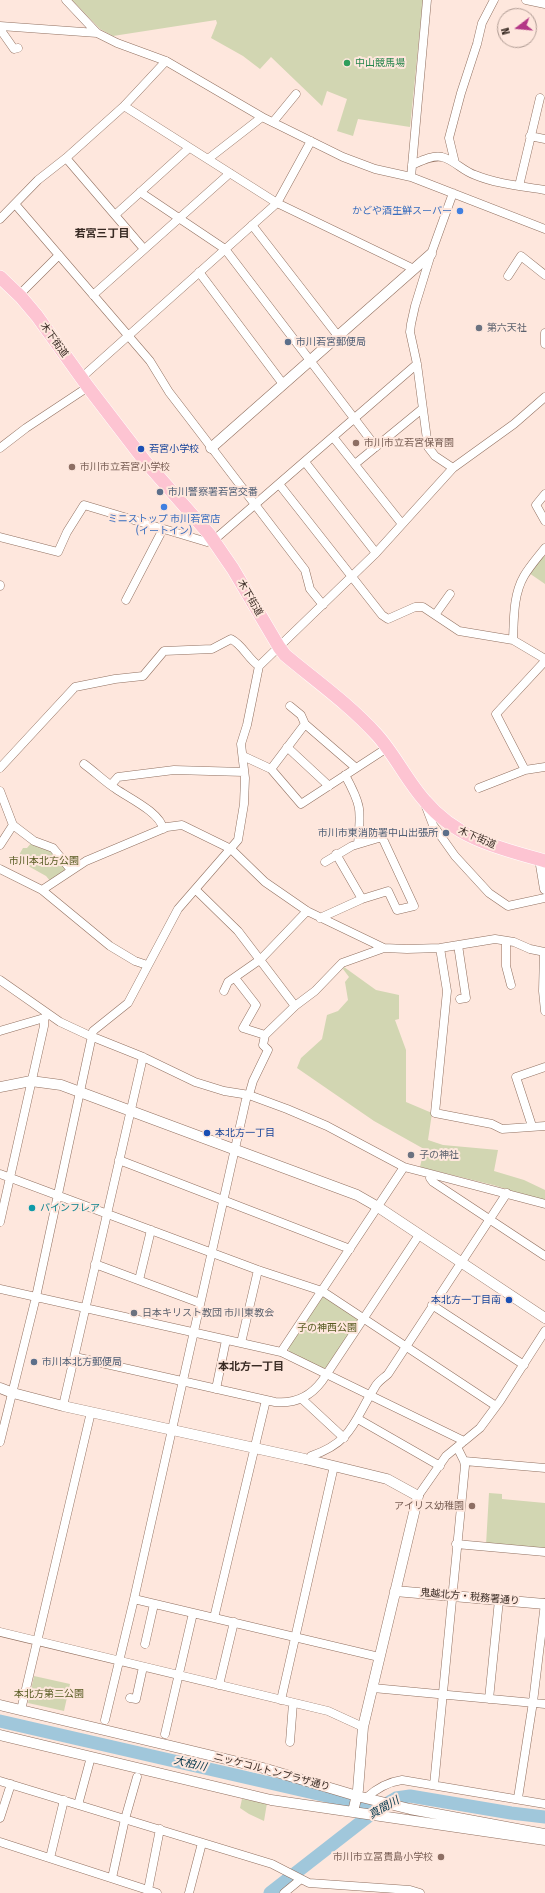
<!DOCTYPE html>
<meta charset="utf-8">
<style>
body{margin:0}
#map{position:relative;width:545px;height:1893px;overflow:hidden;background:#fee7dd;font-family:"Fira Sans Condensed",sans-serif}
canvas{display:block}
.north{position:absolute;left:497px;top:8px;width:40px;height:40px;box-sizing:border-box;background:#fee7dd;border:1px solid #af9b93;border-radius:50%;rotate:254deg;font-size:11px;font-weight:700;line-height:16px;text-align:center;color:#382a23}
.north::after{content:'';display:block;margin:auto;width:14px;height:18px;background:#b33686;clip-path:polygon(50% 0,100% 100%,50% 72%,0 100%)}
</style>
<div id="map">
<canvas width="545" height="1893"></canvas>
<div class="north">N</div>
</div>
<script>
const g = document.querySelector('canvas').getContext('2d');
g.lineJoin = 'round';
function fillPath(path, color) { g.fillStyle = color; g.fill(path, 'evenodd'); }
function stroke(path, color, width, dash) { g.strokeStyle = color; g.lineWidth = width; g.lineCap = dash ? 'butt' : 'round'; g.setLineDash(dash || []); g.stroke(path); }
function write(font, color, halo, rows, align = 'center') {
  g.font = font + ' "Fira Sans Condensed","Noto Sans JP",sans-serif'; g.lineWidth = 4; g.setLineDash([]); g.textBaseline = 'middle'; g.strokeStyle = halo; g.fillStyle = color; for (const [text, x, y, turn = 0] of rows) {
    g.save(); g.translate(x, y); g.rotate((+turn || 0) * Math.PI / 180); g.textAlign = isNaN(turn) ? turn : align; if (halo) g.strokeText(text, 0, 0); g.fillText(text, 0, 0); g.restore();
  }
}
fillPath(new Path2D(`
 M72,0h351l-13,127 -52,-8 -5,17 -16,-5 10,-32 -20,-8 -5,15 -51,-49 -11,12 -17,-13 -32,-18 6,-15 -1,-3 -103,16 -13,-7z
 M543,555l2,1v28l-16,-11z
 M32,842l20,8 17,19 -18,13 -5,-6 -25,-14 -4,3 -1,-5 7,-12h4z
 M344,967l32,23 23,5v24l-4,1 11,30v52l26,11 -4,27 15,5 55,5 -4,21 30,9 21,10v11l-52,-16 -73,-18 4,-18 -50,-28 -77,-53 4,-10 21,-19 5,-24 11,-4 10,-11 -3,-18 4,-5 -6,-8z
 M322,1294l37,26 -32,47 -5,2 -32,-17 -2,-4z
 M489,1493l13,1v5l43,4v47l-59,-5z
 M34,1676l36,8 -6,27 -36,-8z
 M242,1799l25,4 -3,18 -15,-7 -9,-6z`), '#d2d6b2');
stroke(new Path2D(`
 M0,1721l379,87
 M270,1893l109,-85 17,-10 14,-2 101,17 34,4`), '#a0c7db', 13);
const minor = new Path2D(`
 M66,0l31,33 20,10 49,18 96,56 81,40 32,12 36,8 134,52
 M526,0l19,4
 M0,26l97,7
 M0,29l14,20 4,-1
 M124,106l153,97 137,66
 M273,122l23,-28
 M530,136l15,3
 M66,158l78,91
 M208,159l54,-42
 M455,163l-6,-25 12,-45 16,-49 5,-21 12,-23
 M412,165c9,-4 20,-10 30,-8 12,3 21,14 33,18 22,9 46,11 70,15
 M411,177l16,-177
 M519,186l21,-88
 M140,192l85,57 151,198
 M453,193l-22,61 -16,52 -4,18 -1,8 7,32 11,83 7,9 18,12
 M15,204l135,157 19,31 20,26 116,152 5,19 13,16
 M115,215l74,-67
 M0,219l38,-39 28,-22 58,-52 42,-45
 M252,225l86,111
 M199,272l84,112
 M508,276l13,-20 24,19
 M19,295l40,-40
 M93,295l137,-122
 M545,333v11
 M81,378l196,-175 34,-62
 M333,437l69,87
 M0,448l26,-20 62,-41
 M305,462l71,91
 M355,464l67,-55
 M279,484l103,131 6,4 27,-12h8l36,24 54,9 32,19
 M545,494l-9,11 9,16
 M0,537l58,15 9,-20 17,-27 123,37 7,-2 203,-176
 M0,585v1
 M126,600l37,-71
 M435,615l15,-21
 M513,640c1,-21 0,-45 11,-64 6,-10 14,-19 21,-28
 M290,706l11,9 4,9 51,44
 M287,747l42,39
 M243,756l28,13 30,35 86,-56
 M84,764c11,8 21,18 32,25 13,9 45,24 47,40
 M0,768l75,-81 40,-8 28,-3 21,-25 48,-2 19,-10c12,6 17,20 28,27
 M271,769l34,-45
 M525,770l-29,-56 49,-53
 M345,775c17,31 16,35 13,69
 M111,785l7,-8 56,-7 70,2
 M479,788l46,-18 20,-3
 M0,791l13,34 21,16 19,7 18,22
 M425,804l8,21 22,31 34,37 19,13 37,-8
 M0,845l13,-20
 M336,854l26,45
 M0,869l42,21 68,56 25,15 12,4
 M42,890l44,-29 81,-34 15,-2 49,24 34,33 42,29 77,37 23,1 33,-1 55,-9 19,3 16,7 15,3
 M196,890l42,41 57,75
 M320,918l42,-19 26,-8 9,19 17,-4 -32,-69 -30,9 -27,16
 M506,941v25l5,19
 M458,945l8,53 -6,1
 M440,948l7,43 -12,122 57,11 10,5 43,-3
 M544,952l-1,39 2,20
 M235,978l21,27 -13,23 22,7
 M0,980l60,42 28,13 55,22 52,25 29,9 25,4 38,14 40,17 77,41 27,7 -1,4 3,4 112,74
 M224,991l4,-9 33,-23 46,-48
 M0,1031l44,-13 4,-3
 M249,1095l4,-14 15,-31 -5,-5 2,-10 30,-29 20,-15 27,-28 42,-15
 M532,1126l-16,-49 29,-10
 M119,1160l231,89
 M0,1174l258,96 64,21 174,115
 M431,1174l114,30
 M0,1222l44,-196v-8
 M95,1264l105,39
 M139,1280l12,-50
 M0,1289l281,63 183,89
 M432,1305l92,60
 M241,1343l17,-73
 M281,1352l123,-185
 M75,1357l200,45c20,2 35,-5 47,-21l97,-146
 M216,1389l10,-49
 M302,1399l42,39
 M63,1406l80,-349
 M358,1419l82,47
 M0,1442l36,-145 57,-266 35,-28 50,-94 60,-69 6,-36 1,-26 -4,-34 6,-19 12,-59 117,-113 77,-85 61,-44 31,-27
 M310,1460l1,-4c42,-14 43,-36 64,-69 3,-6 9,-9 13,-13l119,-181
 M464,1461l81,7
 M418,1496l28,-40 34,-28 20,-27 45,-70
 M456,1544l89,8
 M134,1599l245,58
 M214,1618l52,-218
 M0,1632l328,79 35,16
 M145,1644l9,-40
 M219,1685l15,-63
 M373,1688l172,16
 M130,1698l6,1 7,-32
 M489,1699l10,-99
 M281,1700l53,-234
 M21,1710l70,-298
 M105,1720l29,-121 113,-504
 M165,1734l28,-121
 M290,1742l3,-39
 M0,1781l272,83 37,19 101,7 10,3
 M434,1785l31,-319 -1,-5 -7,-14
 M366,1798c11,-10 22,-16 36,-18l143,24
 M518,1798l15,-96 12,-99
 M78,1805l13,-48
 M0,1818l11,-34
 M0,1842l157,51
 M50,1858l14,-58
 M112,1878l13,-59 12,-42
 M148,1890l12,-61
 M189,1893l13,-50
 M284,1893l17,-14`);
const tertiary = new Path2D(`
 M211,448l220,-194
 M540,859l5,30
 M0,1087l31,-6 30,4 296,110 21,12 167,111
 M0,1388l13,5 50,13 242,53 82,20 31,17 -55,231 -5,63 -5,22
 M395,1591l150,13
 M0,1705l263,63 94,28 53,13 135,25
 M0,1735l271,65 274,40`);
const primary = new Path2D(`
 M0,277l21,20 16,19 51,71 56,73 65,74 24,35 46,78 6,8c31,26 64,49 92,80 18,20 30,46 48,66 32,38 74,47 120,60`);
stroke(minor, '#917060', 9);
stroke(tertiary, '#917060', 11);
stroke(primary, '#fff', 14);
stroke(minor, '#fff', 8);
stroke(tertiary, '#fff', 10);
stroke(primary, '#fdc4d2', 13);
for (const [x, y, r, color] of [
 [347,63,4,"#2e9e5b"],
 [460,211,4,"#3f7fe0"],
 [479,328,4,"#6b7280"],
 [288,342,4,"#5c6f8a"],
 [356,443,4,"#8d6e63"],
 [141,449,4,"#1a4fb4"],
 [72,467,4,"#8d6e63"],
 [160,492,4,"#5c6f8a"],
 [164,507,4,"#3f7fe0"],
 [446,833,4,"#5c6f8a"],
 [207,1133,4,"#1a4fb4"],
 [411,1155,4,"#6b7280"],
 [32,1208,4,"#0f9aa8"],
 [509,1300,4,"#1a4fb4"],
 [134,1313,4,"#6b7280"],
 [34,1362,4,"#5c6f8a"],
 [472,1506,4,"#8d6e63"],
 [441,1857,4,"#8d6e63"]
]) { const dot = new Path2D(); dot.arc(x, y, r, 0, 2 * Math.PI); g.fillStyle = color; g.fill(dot); stroke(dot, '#fee7dd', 1.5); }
write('10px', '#27864d', '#fee7dd', [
 ["中山競馬場",355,63]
], 'left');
write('10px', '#366cbe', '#fee7dd', [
 ["かどや酒生鮮スーパー",452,211],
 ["ミニストップ 市川若宮店",164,519,"center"],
 ["(イートイン)",164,531,"center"]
], 'right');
write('10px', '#5b616d', '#fee7dd', [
 ["第六天社",487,328],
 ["子の神社",419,1155],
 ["日本キリスト教団 市川東教会",142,1313]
], 'left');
write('10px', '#382a23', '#fee7dd', [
 ["木下街道",54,340,54],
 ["木下街道",250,598,60],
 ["木下街道",477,838,23],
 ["鬼越北方・税務署通り",470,1597,5],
 ["ニッケコルトンプラザ通り",272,1772,15]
]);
write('10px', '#4e5e75', '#fee7dd', [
 ["市川若宮郵便局",296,342],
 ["市川警察署若宮交番",168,492],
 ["市川市東消防署中山出張所",438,833,"right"],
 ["市川本北方郵便局",42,1362]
], 'left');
write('10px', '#785e54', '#fee7dd', [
 ["市川市立若宮保育園",364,443],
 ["市川市立若宮小学校",80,467],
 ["アイリス幼稚園",464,1506,"right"],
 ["市川市立冨貴島小学校",433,1857,"right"]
], 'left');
write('10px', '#164399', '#fee7dd', [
 ["若宮小学校",149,449],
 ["本北方一丁目",215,1133],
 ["本北方一丁目南",501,1300,"right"]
], 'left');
write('10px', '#565a20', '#fee7dd', [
 ["市川本北方公園",44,861],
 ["子の神西公園",327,1328],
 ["本北方第二公園",49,1694]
]);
write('10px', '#0d838f', '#fee7dd', [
 ["パインフレア",40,1208]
], 'left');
write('bold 11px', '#382a23', '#fee7dd', [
 ["若宮三丁目",102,234],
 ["本北方一丁目",251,1367]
]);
write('italic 11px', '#00354a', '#fee7dd', [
 ["大柏川",190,1764,13],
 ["真間川",384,1808,-30]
]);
</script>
